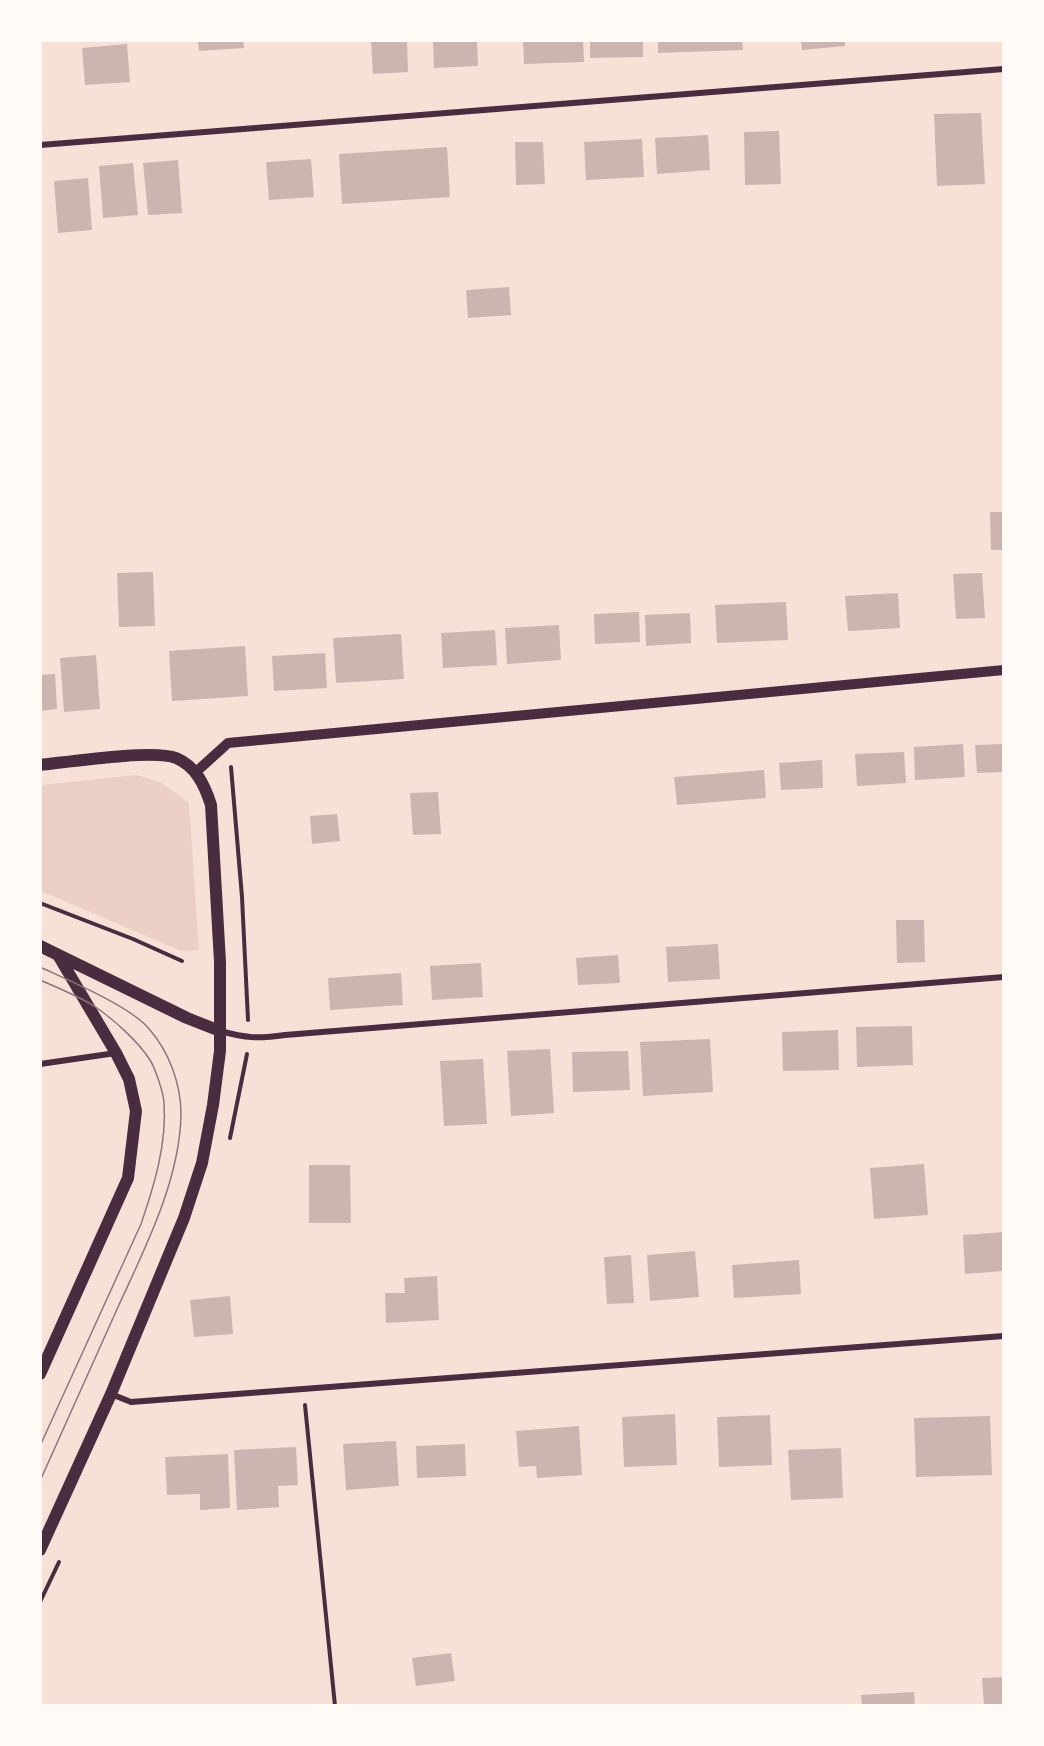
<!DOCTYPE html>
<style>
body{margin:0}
#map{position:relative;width:1044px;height:1746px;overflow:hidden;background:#f7e1d7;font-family:"Noto Sans",sans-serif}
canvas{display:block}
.frame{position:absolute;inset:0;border:42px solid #fffaf5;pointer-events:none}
</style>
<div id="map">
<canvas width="1044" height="1746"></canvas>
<div class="frame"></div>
</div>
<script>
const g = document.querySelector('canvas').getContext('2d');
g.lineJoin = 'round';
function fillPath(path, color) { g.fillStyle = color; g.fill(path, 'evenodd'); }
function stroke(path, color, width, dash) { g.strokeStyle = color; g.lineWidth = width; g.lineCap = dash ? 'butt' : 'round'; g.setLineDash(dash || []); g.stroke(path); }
fillPath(new Path2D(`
 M137,775l25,8 27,20 10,147 -18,1 -140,-60v-106z`), '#ebcfc5');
fillPath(new Path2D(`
 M198,40h45l1,8 -45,3z
 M371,40h36l1,32 -35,2z
 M433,40h44l1,26 -44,2z
 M523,40h60l1,22 -60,2z
 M590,40h53v17l-53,1z
 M658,40h84l1,10 -85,3z
 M801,40h44v6l-43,4z
 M127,44l3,38 -45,3 -3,-37z
 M981,113l4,71 -48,2 -3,-72z
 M779,131l2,53 -36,1 -1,-53z
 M708,135l2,35 -53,4 -2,-36z
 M642,139l2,38 -58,3 -2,-38z
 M515,142h28l2,42 -29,1z
 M447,147l3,50 -108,7 -3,-50z
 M311,159l3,38 -45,3 -3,-38z
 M178,160l4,53 -34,2 -5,-52z
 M133,163l5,52 -35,3 -4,-52z
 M88,178l4,52 -34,3 -4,-52z
 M509,287l2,28 -43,3 -2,-28z
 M990,512h14v38h-13z
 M153,572l2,54 -36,1 -2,-54z
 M982,573l3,45 -29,1 -3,-45z
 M898,593l2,35 -52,3 -3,-35z
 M786,602l2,38 -71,3 -2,-38z
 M639,612l1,30 -45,2 -1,-30z
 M690,613l1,30 -45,3 -1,-31z
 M559,625l2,35 -54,4 -2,-36z
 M495,630l2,35 -54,3 -2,-35z
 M401,634l3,45 -68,4 -3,-45z
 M245,646l3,50 -76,5 -3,-50z
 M325,653l2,35 -53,3 -2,-35z
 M96,655l4,54 -36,3 -4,-54z
 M55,674l2,35 -17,2v-36z
 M963,744l2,33 -50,3 -1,-33z
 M1004,744v28l-27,1 -2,-28z
 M904,752l2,31 -49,3 -2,-32z
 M822,760l1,28 -42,2 -2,-27z
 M764,770l2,28 -89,7 -3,-28z
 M438,792l3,42 -28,1 -3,-42z
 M337,814l3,27 -28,3 -2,-28z
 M896,920h28l1,42 -28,1z
 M718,944l2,35 -52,3 -2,-35z
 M618,955l2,28 -42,2 -2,-27z
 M481,963l2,34 -51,3 -2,-34z
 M401,973l2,32 -73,5 -2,-32z
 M912,1026l1,39 -56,2 -1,-40z
 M838,1030l1,40 -56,1 -1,-39z
 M710,1039l3,53 -70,4 -3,-54z
 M550,1049l4,64 -43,3 -4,-65z
 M628,1051l2,39 -57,2 -1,-40z
 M483,1059l4,65 -43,2 -4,-65z
 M924,1164l4,51 -54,4 -4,-51z
 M309,1165h41l1,58h-42z
 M1004,1232v39l-39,3 -2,-39z
 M695,1251l4,46 -49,4 -3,-46z
 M631,1255l3,48 -27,1 -3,-47z
 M799,1260l2,34 -67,4 -2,-33z
 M437,1276l2,44 -53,3 -1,-30h20l-1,-15z
 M230,1296l3,38 -39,3 -4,-37z
 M675,1414l2,51 -53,2 -2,-50z
 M770,1415l2,50 -53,2 -2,-50z
 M990,1416l2,59 -76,2 -2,-59z
 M579,1426l3,49 -45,3 -1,-12 -17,1 -3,-36z
 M396,1441l3,45 -53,4 -3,-46z
 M465,1444l1,32 -49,2 -1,-32z
 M296,1447l2,38 -20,1 1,21 -42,3 -3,-60z
 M841,1448l2,50 -52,2 -3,-50z
 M228,1454l2,54 -30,2v-16l-33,1 -2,-38z
 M451,1653l4,28 -39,5 -4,-28z
 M1004,1677v29h-20l-2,-28z
 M914,1692l1,14h-53l-1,-11z`), '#ccb4b1');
stroke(new Path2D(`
 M231,767l11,130 6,123
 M40,903l93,36 49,22
 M230,1138l17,-84
 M305,1405l30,301
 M40,1602l19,-40`), '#4a2c40', 4);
stroke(new Path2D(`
 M40,145l964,-76
 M220,1031c26,7 37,8 65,4l719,-58
 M40,1064l76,-11
 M111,1394l20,8 873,-66`), '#4a2c40', 6);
stroke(new Path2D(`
 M196,772l32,-29 776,-73`), '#4a2c40', 10);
stroke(new Path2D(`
 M40,765c28,-3 114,-16 136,-7 20,8 29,28 35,47l9,157v89l-7,54 -11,58 -18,55 -73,176 -71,156
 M40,946l147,72 33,13
 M40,1374l88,-196 8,-67 -7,-32 -13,-26 -58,-98`), '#4a2c40', 12);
stroke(new Path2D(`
 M40,967c28,13 92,40 110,63 19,22 31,54 31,84 -1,66 -36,134 -63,193 -26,58 -52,116 -78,174
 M40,980c18,8 38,16 54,26 18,12 44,35 56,54 5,8 14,34 14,43 3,41 -10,83 -23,121l-101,222`), '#8f747c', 1.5);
</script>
